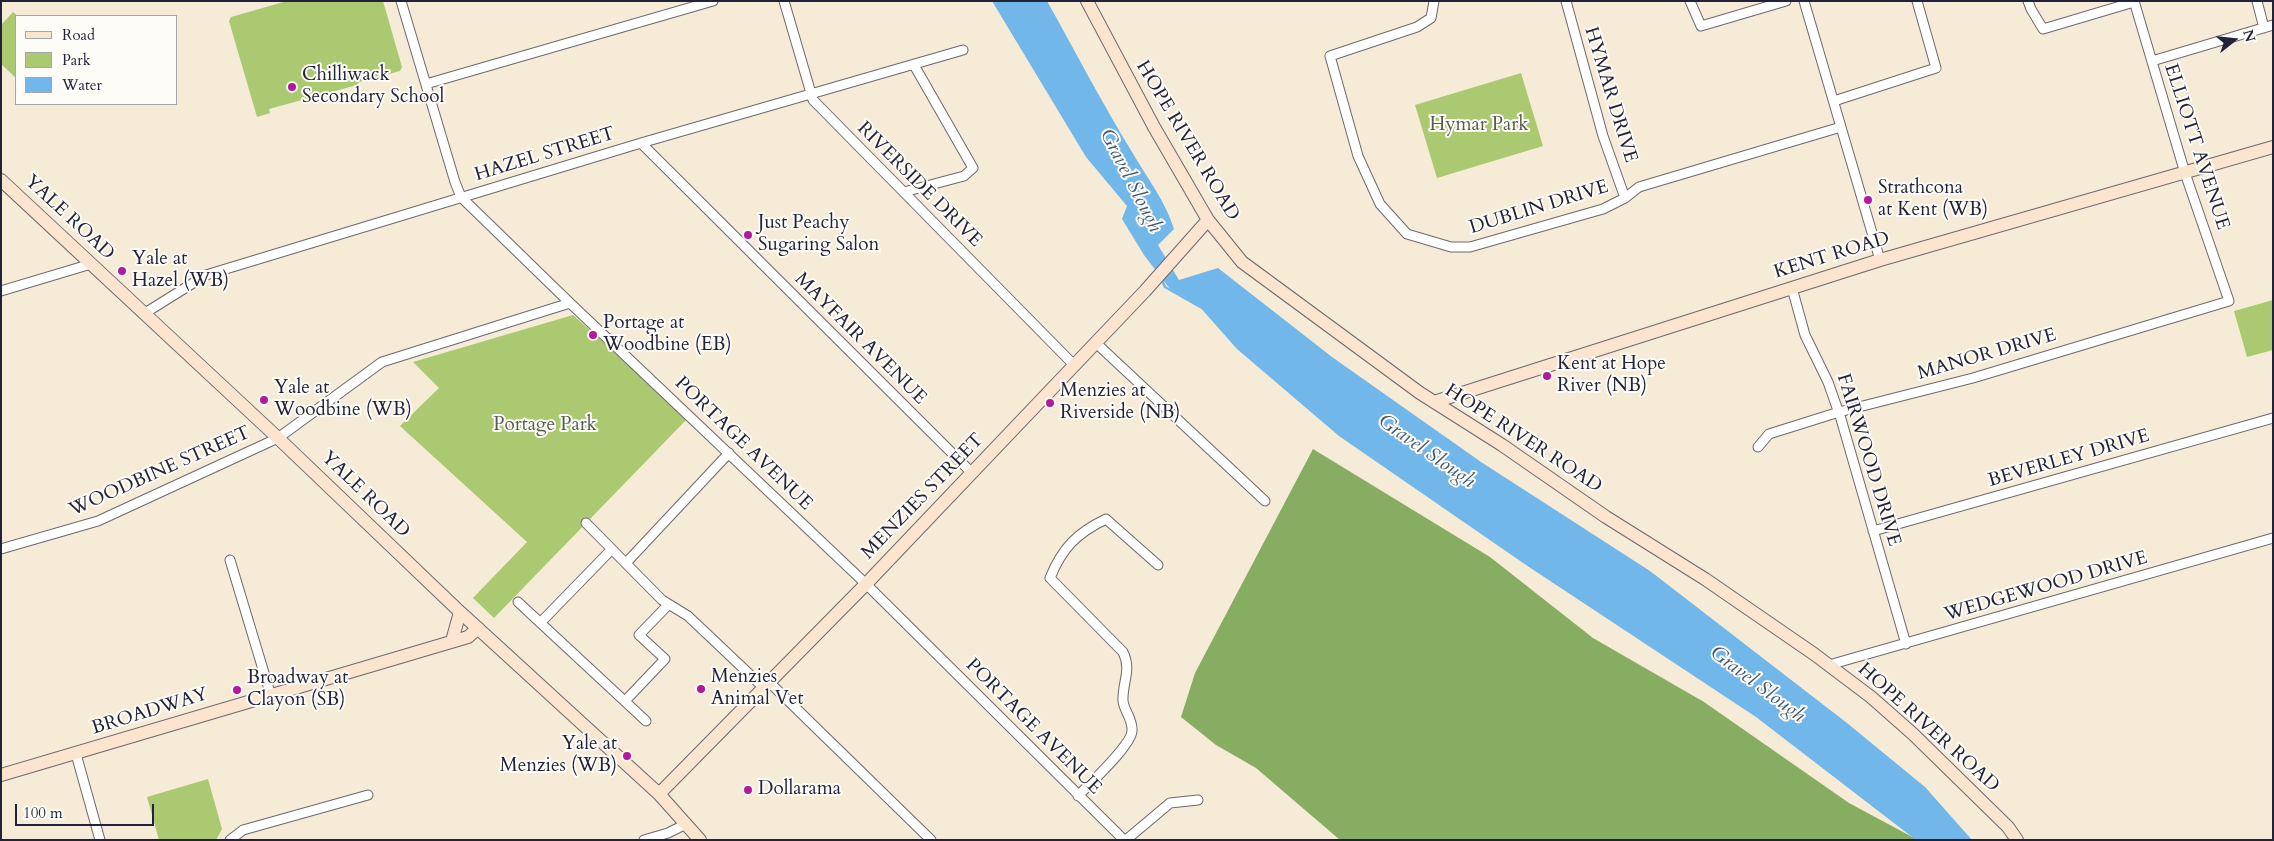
<!DOCTYPE html>
<style>
body{margin:0}
#map{position:relative;width:2274px;height:841px;overflow:hidden;background:#f5ebd6;font-family:Cardo,serif}
canvas{display:block}
.frame{position:absolute;inset:0;border:2px solid #22223b;pointer-events:none}
.legend{position:absolute;left:15px;top:15px;width:162px;height:90px;box-sizing:border-box;background:#fdfcf7;border:1px solid #a5a5ac;margin:0;padding:6px 9px;list-style:none;font-size:15px;color:#22223b}
.legend li{display:flex;align-items:center;gap:10px;height:25px}
.legend b{width:25px;border:1px solid #a5a5ac}
.north{position:absolute;left:2209px;top:15px;width:50px;height:50px;-webkit-text-stroke:4px #fdfcf7;paint-order:stroke;rotate:74deg;font-size:14px;font-weight:700;line-height:20px;text-align:center;color:#22223b}
.north::after{content:'';display:block;margin:auto;width:18px;height:22px;background:#22223b;clip-path:polygon(50% 0,100% 100%,50% 72%,0 100%)}
.scale{position:absolute;left:15px;top:804px;width:139px;height:22px;box-sizing:border-box;border:2px solid #22223b;border-top:0;padding-left:6px;font-size:15px;line-height:18px;white-space:nowrap;color:#22223b;-webkit-text-stroke:4px #fdfcf7;paint-order:stroke}
</style>
<div id="map">
<canvas width="2274" height="841"></canvas>
<div class="frame"></div>
<ul class="legend">
<li><b style="height:6px;background:#fce5cf"></b>Road</li>
<li><b style="height:14px;background:#aac970"></b>Park</li>
<li><b style="height:14px;background:#72b7e9"></b>Water</li>
</ul>
<div class="north">N</div>
<div class="scale">100 m</div>
</div>
<script>
const g = document.querySelector('canvas').getContext('2d');
g.lineJoin = 'round';
function fillPath(path, color) { g.fillStyle = color; g.fill(path, 'evenodd'); }
function stroke(path, color, width, dash) { g.strokeStyle = color; g.lineWidth = width; g.lineCap = dash ? 'butt' : 'round'; g.setLineDash(dash || []); g.stroke(path); }
function write(font, color, halo, rows, align = 'center') {
  g.font = font + ' Cardo,serif'; g.lineWidth = 4; g.setLineDash([]); g.textBaseline = 'middle'; g.strokeStyle = halo; g.fillStyle = color; for (const [text, x, y, turn = 0] of rows) {
    g.save(); g.translate(x, y); g.rotate((+turn || 0) * Math.PI / 180); g.textAlign = isNaN(turn) ? turn : align; if (halo) g.strokeText(text, 0, 0); g.fillText(text, 0, 0); g.restore();
  }
}
fillPath(new Path2D(`
 M287,1h96l19,66 -2,4 -41,11 -2,3 -88,24 1,4 -13,4 -28,-96 2,-4z
 M13,12l5,4 -2,62 -15,-14v-39z
 M1521,73l22,73 -106,32 -22,-73z
 M2273,300v50l-26,7 -13,-46z
 M573,315l115,103 -194,200 -21,-20 54,-56 -127,-116 39,-38 -26,-26z
 M208,779l14,50 -6,11h-57l-12,-43z`), '#aac970');
fillPath(new Path2D(`
 M1313,449l177,108 103,81 111,64 145,101 67,36 -576,1 -84,-72 -40,-23 -35,-28 14,-44z`), '#87ad62');
fillPath(new Path2D(`
 M992,1h55c28,50 55,102 85,151 15,26 33,48 42,77l-16,16 21,35 39,-12 114,89 149,105 169,109 197,152 78,64 47,53h-56l-160,-123 -230,-152 -187,-129 -102,-87 -39,-44 -28,-16 -26,-34 -22,-36 5,-13 -41,-49z`), '#72b7e9');
stroke(new Path2D(`
 M1161,278l4,9 37,21`), '#72b7e9', 2.5);
const street = new Path2D(`
 M401,1l54,181 6,15 109,106 296,281 258,256
 M784,1l29,99 261,265
 M1434,1l-3,17 -14,9 -87,29 28,100 22,48 27,30 44,13h19l133,-38 22,-11 14,-11 202,-60
 M1566,1l37,135 22,62
 M1690,1l11,25 85,-25
 M1804,1l76,259
 M2028,1l3,8 12,20 91,-27
 M2257,1l7,27
 M2152,61l121,-36
 M426,84l287,-83
 M1834,101l102,-33 -19,-67
 M641,143l331,330
 M904,192l60,-16 9,-8 -59,-103
 M1792,288l13,47 23,47 13,37 65,225
 M1,291l90,-27
 M145,313l61,-38 435,-132 322,-93
 M1096,343l169,158
 M1758,447l11,-13 70,-22 134,-34 256,-77 -44,-128 -51,-172
 M586,523l76,77 26,16 75,71
 M1873,531l400,-113
 M1,549l97,-28 180,-83 104,-76 188,-59
 M230,560l41,136
 M626,563l103,-110
 M518,602l128,119
 M541,622l70,-72
 M1829,665l444,-127
 M769,682l162,158
 M625,701l40,-42 -26,-24 29,-30
 M76,754l24,86
 M1078,796c12,-13 53,-50 54,-65 1,-12 -8,-20 -9,-30 -1,-18 9,-31 0,-49l-73,-74c12,-30 27,-45 56,-59l52,46
 M230,840l13,-10 125,-35
 M644,840l24,-7 18,-9
 M1126,840l44,-37 28,-3`);
const secondary = new Path2D(`
 M1087,1l67,126 54,93 34,42 178,131 82,52 104,72 99,62 109,75 57,43 42,37 95,93 9,13
 M1,180l277,258 182,174 199,182 41,46
 M1434,402l446,-142 393,-113
 M452,641l8,-29
 M1,775l467,-138 10,-9
 M659,794l207,-210 279,-293 63,-71`);
stroke(street, '#6c6871', 11);
stroke(secondary, '#6c6871', 14);
stroke(street, '#fff', 9);
stroke(secondary, '#fce5cf', 12);
for (const [x, y, r, color] of [
 [292,87,5,"#b5179e"],
 [1868,200,5,"#b5179e"],
 [748,235,5,"#b5179e"],
 [122,271,5,"#b5179e"],
 [593,335,5,"#b5179e"],
 [1547,376,5,"#b5179e"],
 [264,400,5,"#b5179e"],
 [1050,403,5,"#b5179e"],
 [701,689,5,"#b5179e"],
 [237,690,5,"#b5179e"],
 [627,756,5,"#b5179e"],
 [748,790,5,"#b5179e"]
]) { const dot = new Path2D(); dot.arc(x, y, r, 0, 2 * Math.PI); g.fillStyle = color; g.fill(dot); stroke(dot, '#fdfcf7', 2); }
write('19px', '#22223b', '#fdfcf7', [
 ["Chilliwack",302,76],
 ["Secondary School",302,98],
 ["Strathcona",1878,189],
 ["at Kent (WB)",1878,211],
 ["Just Peachy",758,224],
 ["Sugaring Salon",758,246],
 ["Yale at",132,260],
 ["Hazel (WB)",132,282],
 ["Portage at",603,324],
 ["Woodbine (EB)",603,346],
 ["Kent at Hope",1557,365],
 ["River (NB)",1557,387],
 ["Yale at",274,389],
 ["Woodbine (WB)",274,411],
 ["Menzies at",1060,392],
 ["Riverside (NB)",1060,414],
 ["Menzies",711,678],
 ["Animal Vet",711,700],
 ["Broadway at",247,679],
 ["Clayon (SB)",247,701],
 ["Yale at",617,745,"right"],
 ["Menzies (WB)",617,767,"right"],
 ["Dollarama",758,790]
], 'left');
write('19px', '#22223b', '#fdfcf7', [
 ["HYMAR DRIVE",1610,95,73],
 ["HOPE RIVER ROAD",1187,141,59],
 ["ELLIOTT AVENUE",2196,147,72],
 ["HAZEL STREET",545,155,-17],
 ["RIVERSIDE DRIVE",919,185,45],
 ["DUBLIN DRIVE",1539,208,-17],
 ["YALE ROAD",69,218,43],
 ["KENT ROAD",1832,256,-17],
 ["MAYFAIR AVENUE",860,339,45],
 ["MANOR DRIVE",1987,355,-16],
 ["HOPE RIVER ROAD",1523,439,33],
 ["PORTAGE AVENUE",743,444,44],
 ["BEVERLEY DRIVE",2069,459,-16],
 ["FAIRWOOD DRIVE",1868,460,73],
 ["WOODBINE STREET",160,472,-24],
 ["YALE ROAD",365,495,44],
 ["MENZIES STREET",923,497,-46],
 ["WEDGEWOOD DRIVE",2046,587,-16],
 ["BROADWAY",150,712,-17],
 ["PORTAGE AVENUE",1033,727,45],
 ["HOPE RIVER ROAD",1928,728,42]
]);
write('19px', '#525c4e', '#fdfcf7', [
 ["Hymar Park",1479,126],
 ["Portage Park",545,426]
]);
write('italic 20px', '#3e5678', '#fdfcf7', [
 ["Gravel Slough",1130,181,63],
 ["Gravel Slough",1426,452,35],
 ["Gravel Slough",1757,685,37]
]);
</script>
